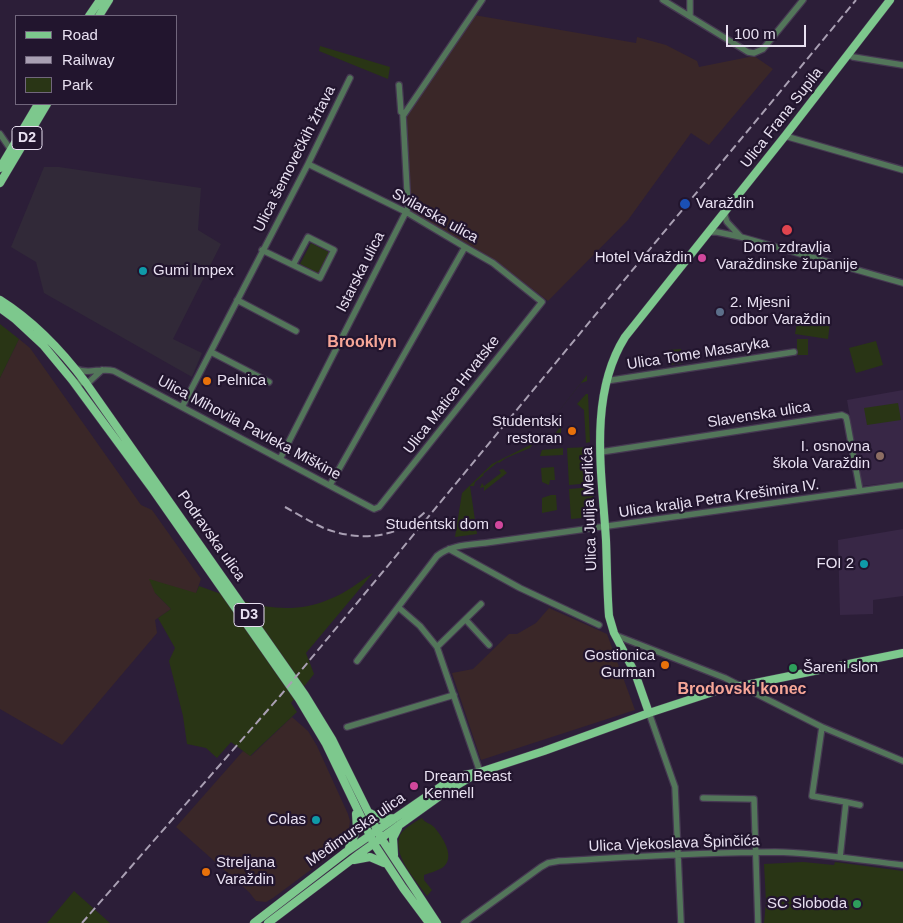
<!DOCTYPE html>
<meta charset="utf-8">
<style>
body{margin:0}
#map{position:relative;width:903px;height:923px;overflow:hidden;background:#2c1e38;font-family:Arial,sans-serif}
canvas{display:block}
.legend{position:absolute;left:15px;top:15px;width:162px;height:90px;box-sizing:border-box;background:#22152e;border:1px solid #71667c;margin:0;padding:6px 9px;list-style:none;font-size:15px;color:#e8e0f1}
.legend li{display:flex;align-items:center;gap:10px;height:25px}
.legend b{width:25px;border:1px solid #71667c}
.scale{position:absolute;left:726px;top:25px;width:80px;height:22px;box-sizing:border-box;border:2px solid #e8e0f1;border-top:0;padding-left:6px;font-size:15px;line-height:18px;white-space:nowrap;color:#e8e0f1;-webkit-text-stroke:4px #22152e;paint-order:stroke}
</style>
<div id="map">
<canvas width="903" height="923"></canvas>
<ul class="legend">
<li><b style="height:6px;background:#7dc88d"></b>Road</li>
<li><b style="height:6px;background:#a99fb3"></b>Railway</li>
<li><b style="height:14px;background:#293515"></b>Park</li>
</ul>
<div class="scale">100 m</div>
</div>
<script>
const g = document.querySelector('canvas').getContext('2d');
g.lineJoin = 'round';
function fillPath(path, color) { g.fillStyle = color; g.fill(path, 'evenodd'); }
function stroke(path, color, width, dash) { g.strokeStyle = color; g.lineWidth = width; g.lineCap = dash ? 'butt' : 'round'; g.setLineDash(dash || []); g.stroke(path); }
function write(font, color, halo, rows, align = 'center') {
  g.font = font + ' Arial,sans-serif'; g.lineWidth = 4.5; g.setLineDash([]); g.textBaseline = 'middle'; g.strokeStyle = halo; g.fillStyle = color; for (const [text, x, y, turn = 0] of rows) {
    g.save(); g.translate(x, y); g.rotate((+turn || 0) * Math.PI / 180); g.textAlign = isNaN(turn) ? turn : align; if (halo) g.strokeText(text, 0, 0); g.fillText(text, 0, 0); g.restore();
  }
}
fillPath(new Path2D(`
 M44,167h15l142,21 -3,42 23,14 -48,95 29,14 -10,24 -148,-84 -8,-31 -25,-15z`), '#312938');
fillPath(new Path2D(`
 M474,15l162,28 1,-6 29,8 31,16 2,6 55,-11 19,13 -64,76 -18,-12 -63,87 -80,81 -55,-42 -81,-46 -6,-95 21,-34z
 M19,339l11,9 111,157 11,5 49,69 -5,14h-41l16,16 -16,11 2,13 -95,112 -62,-36v-331z
 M549,608l58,26 28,76 -154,50 -29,-87 21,-4 36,-35h8l19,-11z
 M292,717l16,14 9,15 31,68 2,7 -1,8 -5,16 -71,53 -7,4 -10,-1 -7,-9 -73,-65 67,-76 8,5z`), '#3a2728');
fillPath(new Path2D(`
 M903,390v91l-41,5 -15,-86z
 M903,529v67l-30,4v14l-33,1 -2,-75z`), '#382746');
fillPath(new Path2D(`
 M320,46l70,21 -2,12 -69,-28z
 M311,243l18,9 -10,22 -19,-10z
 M798,317l32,5 -2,17 -33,-5z
 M0,324l19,15 -19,39z
 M797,339h11v16h-11z
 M876,341l7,24 -27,8 -7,-25z
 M681,349l2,14 -14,2 -1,-15z
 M587,375v6l-6,2 -51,65 -24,10 -7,5 -1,-1 -15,12 1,1 -9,7 -1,4h-4l7,48 -22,3 7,-44 30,-29 42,-21z
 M586,394h2l2,48 -4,1 -2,-33 -7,-6z
 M898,403l3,17 -34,5 -3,-17z
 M561,426v18l-15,1z
 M590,447l2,36 -23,2 -2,-37z
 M563,448v7l-23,1 2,-6z
 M554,467l1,13h-5l-1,5 -7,-3 -1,-14z
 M503,469l4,4 -23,18v-4l-4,1 2,-5 2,3 17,-13 -2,-3z
 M593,487l1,30 -23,2 -2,-30z
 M551,495h5l1,15 -15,3v-15z
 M373,573l-67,80 8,21 -23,29 6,9 -47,44 -19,-14 -14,16 -11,-10 -19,-4 -4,-28 -14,-55 6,-13 -17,-30 13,-9 -16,-16 -6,-14 47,14 3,-7c44,16 85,33 131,13 16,-6 29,-17 43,-26z
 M422,818c3,5 8,5 12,9 8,9 23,31 8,41 -5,3 -13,5 -18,7v5l8,10 -5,6c-11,-16 -35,-40 -27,-61 4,-7 15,-13 22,-17z
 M803,862l31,3 1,-3 68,9v52h-139l2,-21 -2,-38z
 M74,891l36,32h-63z`), '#293515');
const minor = new Path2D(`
 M663,0l85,52 6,1 9,-4 40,-49
 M690,16v-16
 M849,55l4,2 50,8
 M399,85l2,27 3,2
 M0,134l11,16
 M785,136l118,34
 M724,213l3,9 13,14
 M709,232h8l24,5 162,46
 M262,250l31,15 15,-28 26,13 -14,28 -27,-13
 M237,300l59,31
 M211,352l58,30
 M76,369c13,6 25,-2 38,2l258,137 2,1 5,-2 163,-205 -49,-39 -28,-16 -59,-35 -98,-48
 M72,380l6,3 11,-1 13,-12
 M606,381l188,-29
 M182,407l126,-243 42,-86
 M601,452l241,-37 4,2 1,4 13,70
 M280,459l128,-251 -5,-92 79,-116
 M330,485l135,-238
 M449,549l71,39 79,37
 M398,607l22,19 17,21 43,125
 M466,620l23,25
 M615,635l110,43 97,49 81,34
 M437,647l44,-43
 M357,661l80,-105c14,-11 31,-11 48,-13l418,-58
 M649,713l26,74 6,136
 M347,727l107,-32
 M822,727l-10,69 34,6 -6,55
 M703,798l51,1 4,124
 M846,802l14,3
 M464,923l77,-56 7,-4 11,-2c72,-4 144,-9 216,-9 43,1 85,8 128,13`);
const major = new Path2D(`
 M89,16l11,-16
 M99,16l10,-16
 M0,168l38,-64
 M0,183l47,-79
 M0,300c35,22 62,51 86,83l219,312 27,44 49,99 56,85
 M0,308l15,11 28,26 29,35 81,110 146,209 27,45 48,100 29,44 26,35
 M649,713l-14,-40 -21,-40 -5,-17c-2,-25 -2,-51 -3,-76 -4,-66 -18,-144 19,-203l160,-201 105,-136
 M370,813l11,6 14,-1
 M349,848l8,-19 -1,-15
 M394,855l-1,-17 5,-10
 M354,860l16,-3 14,6
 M254,923l92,-71 100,-69 18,-8 16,-3 64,-21 105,-38 67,-22 187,-38
 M268,923l91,-69 85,-61 30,-18`);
stroke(minor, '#463952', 8);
stroke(major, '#463952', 9);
stroke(minor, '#53765a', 5.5);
stroke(major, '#7dc88d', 8);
stroke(new Path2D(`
 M285,507c13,7 27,16 41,22 36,13 73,9 100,-18
 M82,923l198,-227 576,-696`), '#a99fb3', 2, [8, 4]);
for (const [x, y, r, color] of [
 [685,204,6,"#1a4fb4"],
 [787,230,6,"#e0444e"],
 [702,258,5,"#d1479c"],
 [143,271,5,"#0f9aa8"],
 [720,312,5,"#5c6f8a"],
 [207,381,5,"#e8710a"],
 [572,431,5,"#e8710a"],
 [880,456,5,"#8d6e63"],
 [499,525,5,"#d1479c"],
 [864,564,5,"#0f9aa8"],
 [665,665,5,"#e8710a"],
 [793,668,5,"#2e9e5b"],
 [414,786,5,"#d1479c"],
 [316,820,5,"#0f9aa8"],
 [206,872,5,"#e8710a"],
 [857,904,5,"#2e9e5b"]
]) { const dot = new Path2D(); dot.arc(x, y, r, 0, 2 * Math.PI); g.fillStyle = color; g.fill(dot); stroke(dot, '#22152e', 2); }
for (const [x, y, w] of [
 [27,138,30],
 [249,615,30]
]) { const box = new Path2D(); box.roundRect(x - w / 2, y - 11.5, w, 23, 4); g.fillStyle = '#22152e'; g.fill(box); stroke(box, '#e8e0f1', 1); }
write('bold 14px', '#e8e0f1', null, [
 ["D2",27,138],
 ["D3",249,615]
]);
write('15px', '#e8e0f1', '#22152e', [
 ["Ulica Frana Supila",782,118,-52],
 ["Ulica šemovečkih žrtava",295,159,-63],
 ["Svilarska ulica",435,216,29],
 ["Istarska ulica",361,272,-63],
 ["Ulica Tome Masaryka",698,354,-9],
 ["Ulica Matice Hrvatske",452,395,-52],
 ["Slavenska ulica",759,415,-9],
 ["Ulica Mihovila Pavleka Miškine",249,428,28],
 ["Ulica kralja Petra Krešimira IV.",719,499,-8],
 ["Ulica Julija Merlića",590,509,-92],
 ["Podravska ulica",211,536,55],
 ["Međimurska ulica",356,830,-35],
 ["Ulica Vjekoslava Špinčića",674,844,-2]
]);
write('15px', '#e8e0f1', '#22152e', [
 ["Varaždin",696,204,"left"],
 ["Dom zdravlja",787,248,"center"],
 ["Varaždinske županije",787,265,"center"],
 ["Hotel Varaždin",692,258],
 ["Gumi Impex",153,271,"left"],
 ["2. Mjesni",730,303,"left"],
 ["odbor Varaždin",730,320,"left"],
 ["Pelnica",217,381,"left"],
 ["Studentski",562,422],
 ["restoran",562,439],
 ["I. osnovna",870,447],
 ["škola Varaždin",870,464],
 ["Studentski dom",489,525],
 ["FOI 2",854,564],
 ["Gostionica",655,656],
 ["Gurman",655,673],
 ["Šareni slon",803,668,"left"],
 ["Dream Beast",424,777,"left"],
 ["Kennell",424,794,"left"],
 ["Colas",306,820],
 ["Streljana",216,863,"left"],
 ["Varaždin",216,880,"left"],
 ["SC Sloboda",847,904]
], 'right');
write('bold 16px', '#f7a697', '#22152e', [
 ["Brooklyn",362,343],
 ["Brodovski konec",742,690]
]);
</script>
